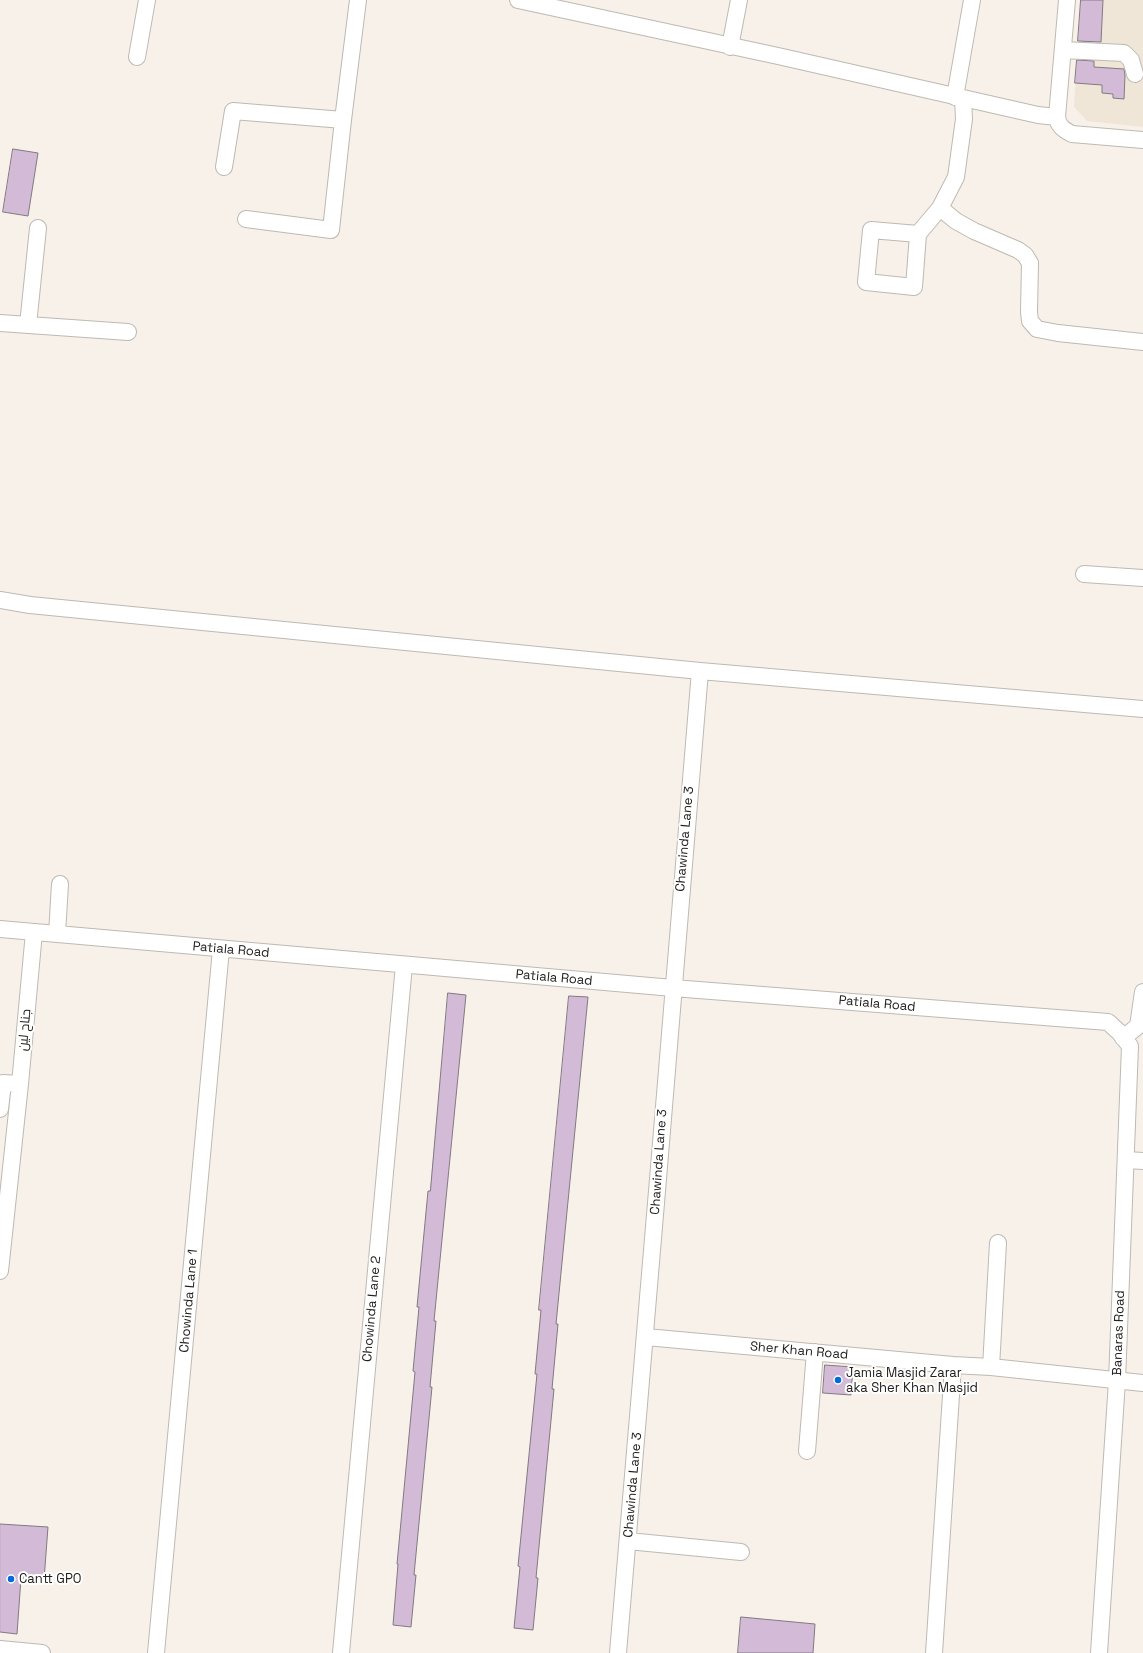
<!DOCTYPE html>
<meta charset="utf-8">
<style>
body{margin:0}
canvas{display:block;background:#f7f1ea}
</style>
<canvas width="1143" height="1653"></canvas>
<script>
const g = document.querySelector('canvas').getContext('2d');
g.lineJoin = 'round';
function fillPath(path, color) { g.fillStyle = color; g.fill(path, 'evenodd'); }
function stroke(path, color, width, dash) { g.strokeStyle = color; g.lineWidth = width; g.lineCap = dash ? 'butt' : 'round'; g.setLineDash(dash || []); g.stroke(path); }
function write(font, color, halo, rows, align = 'center') {
  g.font = font + ' "Space Grotesk",Cairo,sans-serif'; g.lineWidth = 4; g.setLineDash([]); g.textBaseline = 'middle'; g.strokeStyle = halo; g.fillStyle = color; for (const [text, x, y, turn = 0] of rows) {
    g.save(); g.translate(x, y); g.rotate((+turn || 0) * Math.PI / 180); g.textAlign = isNaN(turn) ? turn : align; if (halo) g.strokeText(text, 0, 0); g.fillText(text, 0, 0); g.restore();
  }
}
fillPath(new Path2D(`
 M1081,0h62v127l-56,-6 -13,-14z`), '#f0e6d8');
const building = new Path2D(`
 M1081,0h22l-2,42 -23,-1z
 M1077,60l17,1v6l30,2 1,6 -1,24 -11,-1v-4l-11,-1v-8l-27,-2z
 M13,149l25,4 -10,63 -25,-4z
 M448,993l18,2 -32,326h2l-6,66h2l-18,188h2l-5,52 -18,-2 5,-61h-1l18,-192 -2,-1 6,-64h-2l11,-116h2z
 M569,996l19,1 -32,327h2l-6,65h2l-18,189h2l-5,52 -19,-2 6,-61 -2,-1 19,-192h-2l6,-64h-2z
 M825,1365l28,2 -2,28 -28,-2z
 M0,1524l48,3 -4,53 -23,-2 -4,56 -17,-2z
 M741,1617l74,7 -2,29h-75z`);
fillPath(building, '#d3bad7');
stroke(building, '#807a81', 1);
const minor = new Path2D(`
 M518,0l260,56 260,59 19,2c1,9 7,13 15,17l71,6
 M730,47l9,-47
 M1063,50l61,3 7,7 4,14
 M137,57l10,-57
 M955,97l17,-97
 M963,99l1,20 -8,58 -16,31 16,13 18,10 44,19 7,5 5,8 -1,49 1,9 7,8 21,4 85,9
 M1057,117l10,-117
 M224,167l9,-56 110,9
 M246,219l85,11 12,-110 15,-120
 M918,234l-4,53 -48,-5 5,-52 47,4 22,-26
 M0,323l128,9
 M28,325l10,-97
 M1084,574l59,4
 M0,600l30,5 670,66 443,38
 M0,929l673,59 435,34 11,10 11,14 -13,335 -18,272
 M57,934l3,-50
 M1123,1038l15,-12 5,-34
 M0,1109l3,-26 17,1 14,-152
 M1127,1160l16,1
 M0,1271l20,-187
 M646,1337l307,28 38,2 152,16
 M991,1367l7,-124
 M807,1451l8,-99
 M628,1541l113,11
 M0,1649l42,4
 M156,1653l65,-704
 M341,1653l63,-688
 M618,1653c29,-327 54,-655 82,-982
 M934,1653l19,-288`);
stroke(minor, '#beb9b2', 18);
stroke(minor, '#fff', 16);
for (const [x, y, r, color] of [
 [838,1380,4,"#006cd4"],
 [11,1579,4,"#006cd4"]
]) { const dot = new Path2D(); dot.arc(x, y, r, 0, 2 * Math.PI); g.fillStyle = color; g.fill(dot); stroke(dot, '#fff', 1.5); }
write('13px', '#22201d', '#fff', [
 ["Chawinda Lane 3",685,839,-85],
 ["Patiala Road",231,950,5],
 ["Patiala Road",554,978,5],
 ["Patiala Road",877,1004,5],
 ["جناح لین",25,1030,-85],
 ["Chawinda Lane 3",659,1162,-86],
 ["Chowinda Lane 1",189,1301,-85],
 ["Chowinda Lane 2",372,1309,-85],
 ["Banaras Road",1119,1333,-88],
 ["Sher Khan Road",799,1351,5],
 ["Chawinda Lane 3",633,1485,-85]
]);
write('13px', '#22201d', '#fff', [
 ["Jamia Masjid Zarar",846,1373],
 ["aka Sher Khan Masjid",846,1388],
 ["Cantt GPO",19,1579]
], 'left');
</script>
